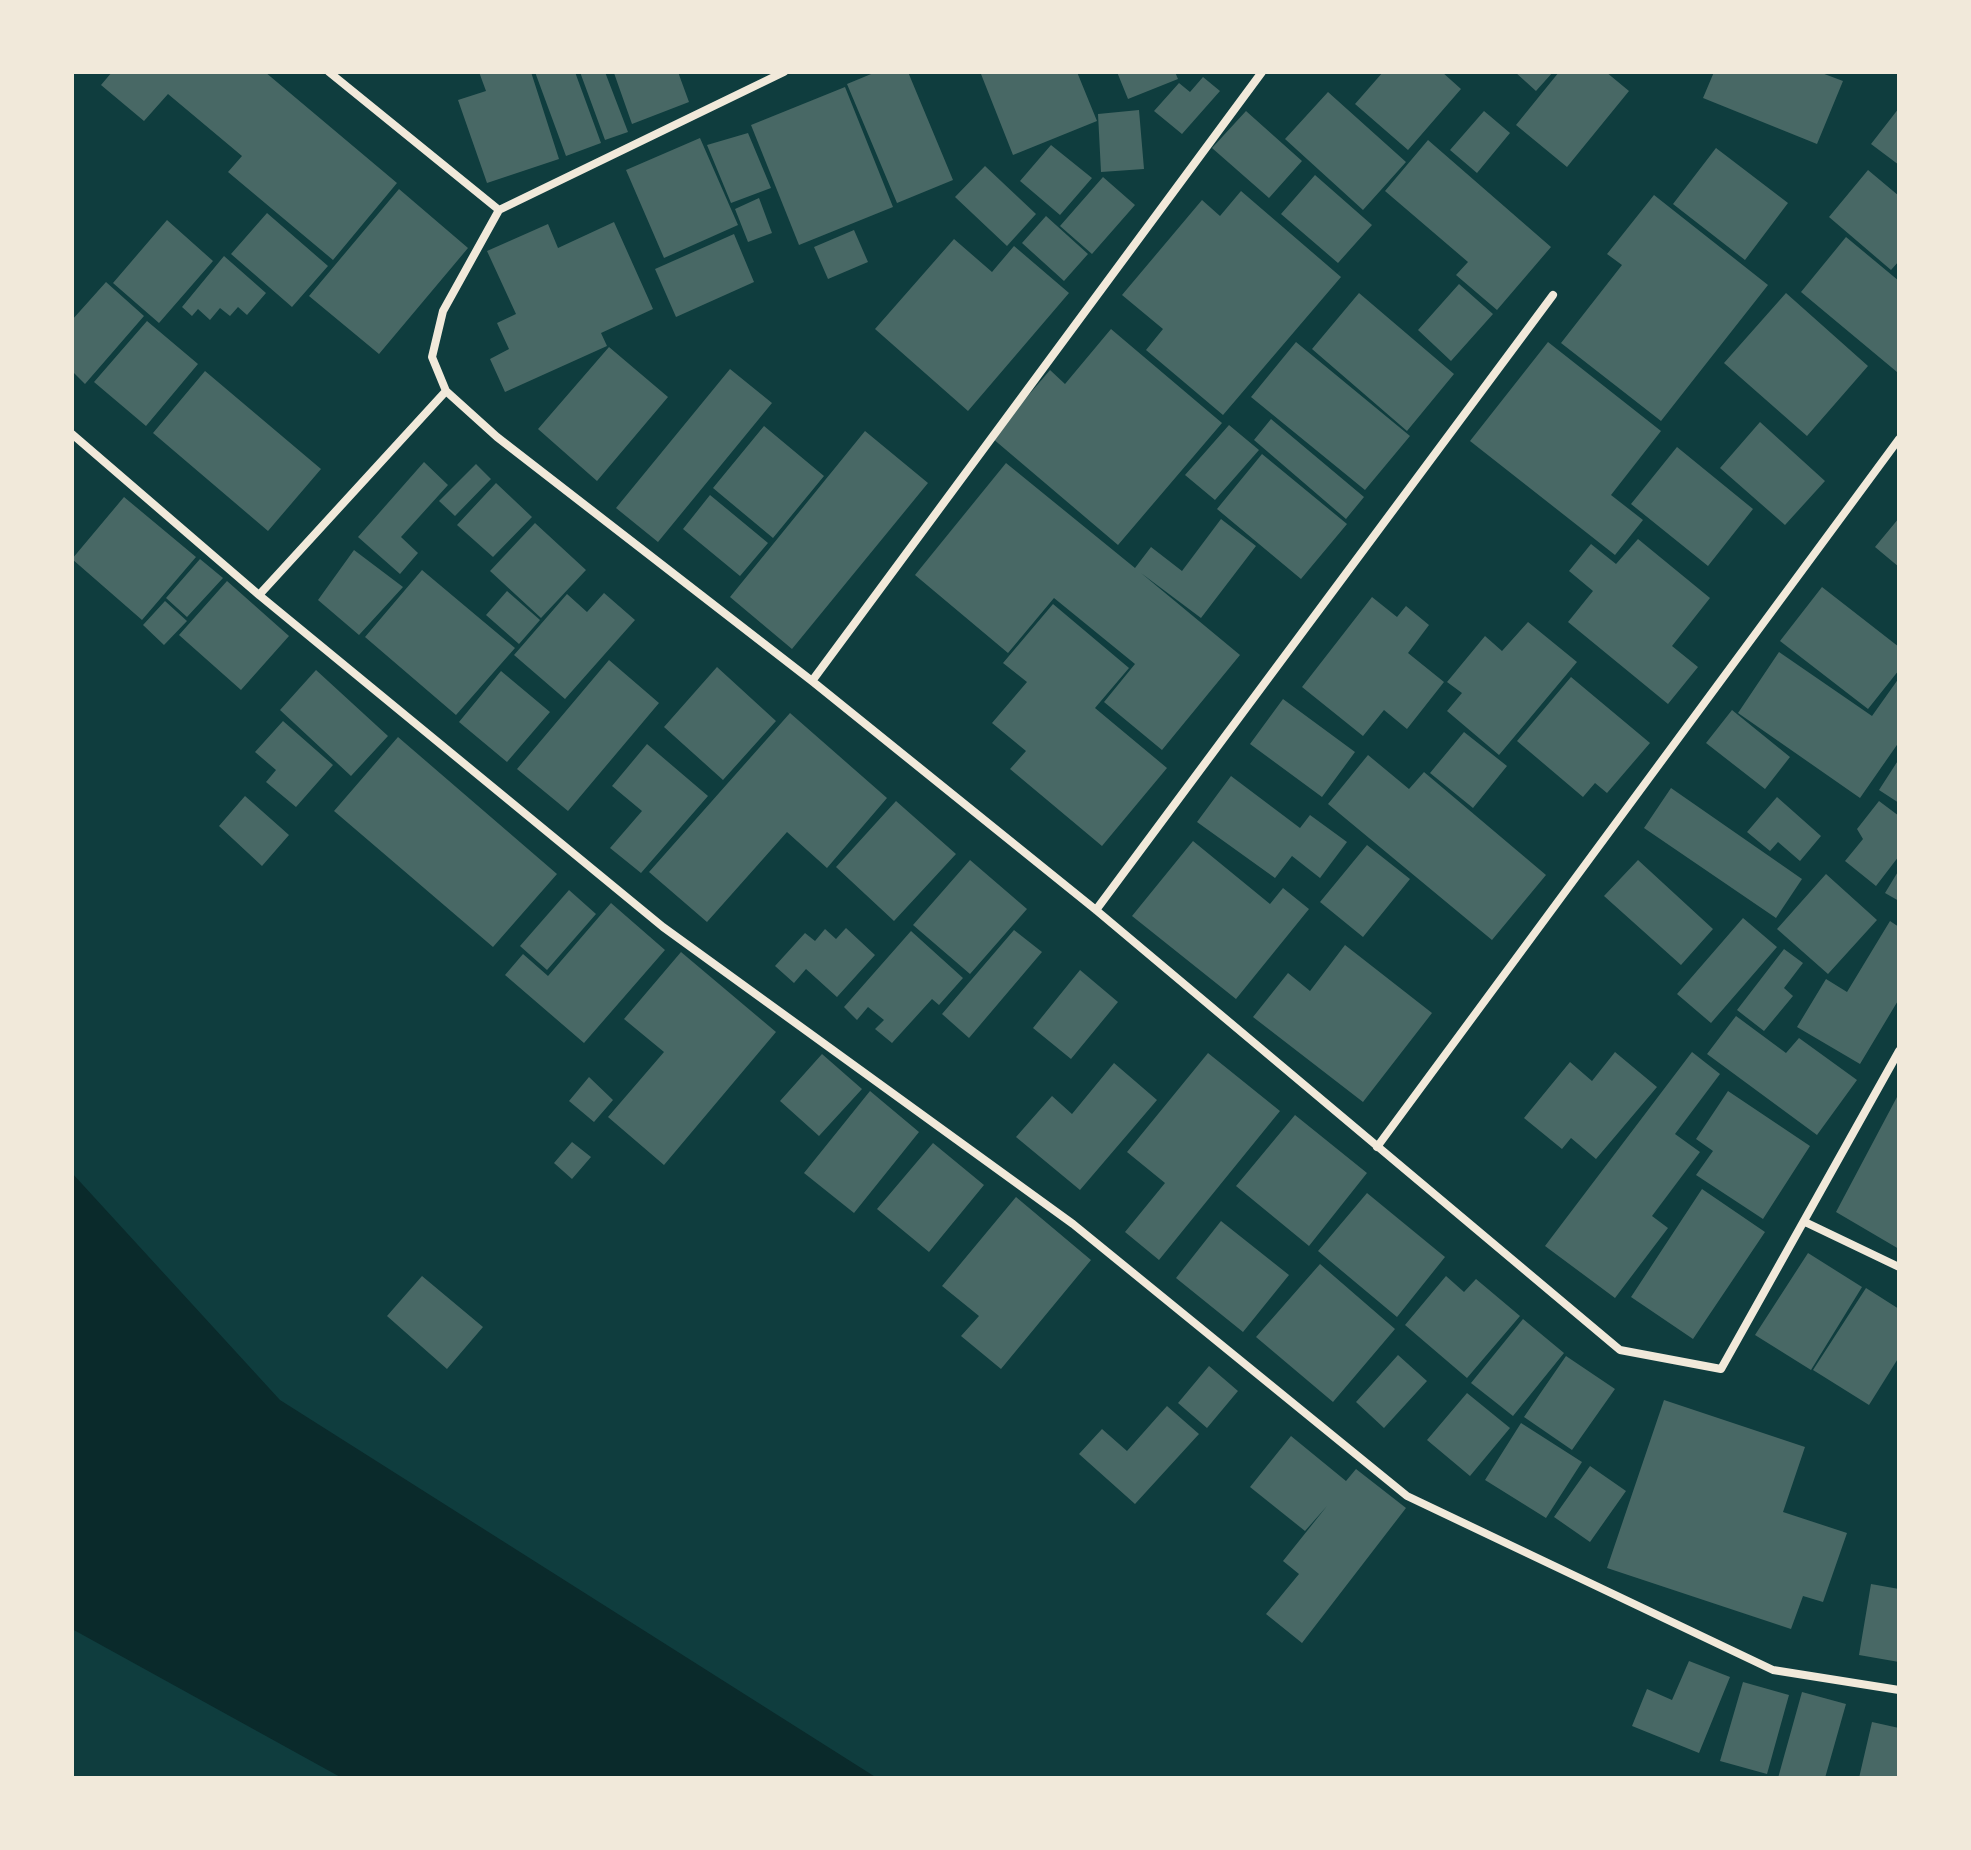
<!DOCTYPE html>
<style>
body{margin:0}
#map{position:relative;width:1971px;height:1850px;overflow:hidden;background:#0f3d3e;font-family:Rubik,sans-serif}
canvas{display:block}
.frame{position:absolute;inset:0;border:74px solid #f1e9da;pointer-events:none}
</style>
<div id="map">
<canvas width="1971" height="1850"></canvas>
<div class="frame"></div>
</div>
<script>
const g = document.querySelector('canvas').getContext('2d');
g.lineJoin = 'round';
function fillPath(path, color) { g.fillStyle = color; g.fill(path, 'evenodd'); }
function stroke(path, color, width, dash) { g.strokeStyle = color; g.lineWidth = width; g.lineCap = dash ? 'butt' : 'round'; g.setLineDash(dash || []); g.stroke(path); }
fillPath(new Path2D(`
 M72,1173l208,227 597,378h-535l-270,-149z`), '#0a2a2b');
fillPath(new Path2D(`
 M112,72h153l132,111 -64,77 -105,-88 14,-16 -74,-62 -24,27 -43,-36z
 M479,72h52l28,87 -72,24 -29,-83 28,-9z
 M535,72h40l26,71 -35,13z
 M580,72h25l23,60 -23,8z
 M617,72h61l11,30 -57,22 -18,-51z
 M876,72h32l45,108 -56,23 -50,-119z
 M987,72h90l20,49 -84,34 -32,-81z
 M1117,72h58l3,7 -50,20z
 M1383,72h59l19,17 -53,61 -53,-46z
 M1515,72h38l-17,19z
 M1559,72h47l23,19 -62,76 -51,-42z
 M1714,72h105l24,9 -26,63 -114,-46z
 M1203,77l17,14 -38,43 -28,-23 25,-28 11,9z
 M845,87l48,120 -94,38 -48,-120z
 M1328,92l78,70 -43,48 -78,-71z
 M1899,108v57l-28,-21z
 M1139,110l5,59 -43,3 -3,-58z
 M1246,111l56,50 -33,37 -57,-50z
 M1484,111l26,22 -33,40 -27,-23z
 M748,133l23,55 -40,15 -24,-58z
 M700,138l38,87 -74,33 -38,-88z
 M1428,140l123,107 -54,63 -41,-35 12,-13 -83,-71z
 M1051,145l41,33 -32,37 -40,-34z
 M1716,148l72,55 -43,57 -72,-56z
 M985,166l51,48 -29,32 -52,-49z
 M1868,170l31,26v65l-8,9 -62,-53z
 M1315,175l57,50 -34,38 -57,-49z
 M1103,177l32,28 -43,49 -32,-28z
 M399,189l69,59 -89,106 -70,-58z
 M1241,191l100,86 -118,138 -77,-65 17,-21 -41,-34 80,-95 18,16z
 M1654,195l114,90 -107,136 -100,-78 61,-78 -15,-11z
 M759,198l13,35 -24,9 -13,-33z
 M267,213l61,53 -36,41 -61,-53z
 M1046,216l42,38 -24,27 -42,-38z
 M167,220l46,41 -54,62 -46,-40z
 M614,222l39,87 -52,24 6,13 -102,46 -15,-33 19,-10 -12,-26 19,-9 -29,-63 61,-27 10,24z
 M854,230l14,32 -40,17 -14,-32z
 M734,234l20,48 -78,35 -21,-48z
 M1846,237l53,44 -2,91 -96,-80z
 M954,239l38,33 22,-26 55,47 -101,118 -93,-82z
 M224,256l42,37 -19,22 -9,-8 -8,9 -10,-8 -10,12 -12,-11 -6,7 -10,-9z
 M106,282l38,34 -59,68 -13,-13v-51z
 M1459,284l34,30 -42,47 -33,-31z
 M1359,293l95,81 -47,57 -95,-82z
 M1786,293l82,73 -61,70 -83,-73z
 M147,321l51,43 -52,62 -52,-44z
 M1111,329l111,94 -104,122 -126,-107 58,-68 15,14z
 M1296,342l114,94 -45,54 -114,-93z
 M1548,342l113,89 -50,64 32,25 -28,35 -145,-114z
 M609,347l59,50 -71,84 -59,-52z
 M730,369l42,34 -114,139 -42,-34z
 M205,371l116,98 -53,62 -115,-98z
 M1271,419l93,78 -18,22 -92,-79z
 M1760,422l65,59 -40,44 -65,-57z
 M1229,425l30,25 -44,50 -30,-25z
 M764,426l60,50 -51,62 -60,-50z
 M865,431l63,52 -136,166 -62,-52z
 M1677,447l76,62 -45,57 -77,-62z
 M1262,454l85,70 -46,55 -84,-70z
 M424,462l24,23 -47,52 17,16 -18,21 -42,-37z
 M1006,463l129,105 16,-21 31,24 39,-52 35,27 -55,72 -60,-45 99,82 -78,95 -58,-48 31,-38 -81,-66 -46,55 -93,-78z
 M476,464l15,15 -36,37 -16,-15z
 M496,483l36,34 -39,40 -36,-32z
 M710,495l58,48 -28,33 -57,-47z
 M124,497l72,60 -54,63 -70,-61z
 M1899,518v49l-24,-20z
 M535,523l51,47 -45,48 -51,-47z
 M1638,539l72,59 -38,48 26,21 -30,37 -100,-82 25,-31 -24,-20 22,-27 25,20z
 M354,550l49,37 -44,48 -41,-35z
 M200,559l23,19 -36,39 -21,-19z
 M422,570l93,78 -59,67 -91,-78z
 M227,581l62,55 -48,54 -62,-55z
 M1822,587l77,60v23l-31,39 -88,-68z
 M507,591l33,29 -21,24 -33,-29z
 M604,593l31,27 -70,79 -51,-44 53,-61 20,18z
 M1372,597l25,20 9,-11 23,19 -21,28 36,29 -37,47 -23,-19 -21,26 -61,-49z
 M165,601l22,20 -23,24 -21,-20z
 M1053,604l76,64 -34,40 72,60 -65,78 -92,-77 16,-18 -34,-28 35,-41 -24,-19z
 M1528,622l49,40 -78,93 -52,-44 15,-18 -15,-11 38,-46 17,15z
 M1779,652l93,64 27,-38v64l-39,56 -122,-85z
 M609,660l50,43 -91,108 -51,-42z
 M717,667l59,54 -53,59 -59,-53z
 M316,670l72,66 -37,40 -71,-66z
 M501,671l49,41 -43,50 -48,-40z
 M1571,677l79,66 -43,50 -12,-10 -12,14 -66,-56z
 M1283,699l72,53 -33,45 -72,-53z
 M1732,710l58,47 -25,32 -59,-46z
 M790,713l97,85 -60,70 -40,-36 -80,90 -58,-50z
 M283,721l50,44 -37,42 -30,-25 10,-12 -21,-18z
 M1464,732l43,34 -34,42 -43,-35z
 M398,737l159,137 -64,73 -159,-136z
 M647,744l61,52 -67,77 -31,-25 32,-37 -30,-25z
 M1368,755l41,34 15,-17 122,103 -54,65 -164,-136z
 M1899,759v44l-20,-13z
 M1231,776l69,52 10,-13 37,27 -27,36 -28,-22 -17,22 -78,-56z
 M1671,788l131,91 -26,39 -132,-90z
 M245,796l44,39 -27,31 -43,-40z
 M1777,797l44,39 -21,25 -22,-19 -8,9 -23,-19z
 M896,801l60,53 -62,67 -58,-54z
 M1879,801l20,15v40l-23,30 -31,-25 18,-22 -6,-10z
 M1193,841l77,63 13,-16 26,21 -73,90 -104,-83z
 M1367,845l43,34 -47,58 -43,-35z
 M970,860l57,49 -57,65 -57,-49z
 M1638,860l75,69 -32,36 -77,-69z
 M1899,870v31l-14,-8z
 M1826,874l51,46 -49,54 -51,-45z
 M569,890l27,24 -49,56 -27,-24z
 M611,903l54,47 -81,93 -79,-68 18,-21 25,22z
 M1743,918l34,29 -66,76 -34,-29z
 M1890,921l9,6v72l-39,65 -63,-37 29,-48 21,13z
 M846,928l29,27 -38,42 -31,-28 -12,14 -19,-17 30,-33 10,8 10,-12 11,10z
 M1014,930l28,22 -73,86 -27,-24z
 M911,931l52,47 -24,27 -7,-6 -40,44 -17,-14 9,-9 -16,-13 -11,13 -13,-13z
 M1345,945l87,68 -69,89 -110,-85 35,-44 22,18z
 M1784,949l19,14 -19,25 9,8 -29,35 -27,-21z
 M681,952l95,80 -112,133 -56,-48 56,-65 -40,-33z
 M1080,970l38,32 -47,57 -38,-31z
 M1736,1016l50,37 13,-15 58,42 -40,55 -110,-81z
 M1615,1052l42,35 -61,72 -25,-21 -9,11 -38,-31 46,-56 22,19z
 M1692,1052l28,22 -45,60 25,18 -48,64 16,12 -53,70 -70,-52z
 M1208,1053l72,58 -121,149 -34,-28 40,-49 -38,-31z
 M822,1054l40,35 -43,47 -39,-35z
 M1114,1063l43,37 -77,90 -64,-53 36,-41 20,18z
 M589,1077l24,23 -19,22 -25,-21z
 M870,1091l49,41 -65,81 -50,-40z
 M1728,1091l82,55 -47,73 -67,-44 17,-24 -17,-12z
 M1897,1097h2v152l-63,-37z
 M1295,1115l72,58 -58,73 -73,-60z
 M572,1142l19,15 -19,22 -18,-16z
 M933,1143l51,42 -55,67 -52,-43z
 M1702,1189l63,43 -72,107 -62,-42z
 M1367,1193l78,64 -48,60 -79,-66z
 M1016,1197l75,63 -90,109 -40,-33 18,-20 -37,-30z
 M1221,1221l68,54 -46,57 -67,-54z
 M1808,1253l54,34 -51,83 -56,-35z
 M1320,1264l75,65 -62,73 -77,-65z
 M422,1276l61,51 -36,42 -60,-53z
 M1446,1276l18,16 12,-13 44,37 -53,62 -62,-53z
 M1866,1288l33,21v48l-30,48 -56,-35z
 M1523,1319l41,34 -51,63 -42,-33z
 M1398,1355l29,26 -43,47 -28,-26z
 M1566,1356l49,33 -43,61 -48,-33z
 M1209,1366l29,25 -31,37 -29,-25z
 M1467,1393l43,35 -40,48 -43,-36z
 M1664,1400l141,47 -22,65 64,21 -24,69 -20,-6 -12,33 -184,-61z
 M1167,1406l32,28 -64,70 -56,-50 23,-25 25,22z
 M1521,1423l61,39 -36,56 -61,-38z
 M1291,1436l55,45 10,-12 50,39 -104,135 -36,-29 33,-40 -16,-13 44,-55 -22,25 -55,-44z
 M1590,1466l36,25 -36,51 -36,-25z
 M1871,1584l28,5v73l-40,-7z
 M1689,1661l41,16 -31,76 -67,-27 15,-37 25,11z
 M1743,1682l46,13 -22,79 -47,-13z
 M1802,1692l44,12 -21,74h-47z
 M1872,1722l27,6v50h-40z`), '#486865');
stroke(new Path2D(`
 M329,72l170,138
 M446,391l51,46 315,244 284,229 524,440 101,19 178,-318
 M72,434l187,161 404,332 410,297 334,272 366,174 126,20
 M259,595l187,-204 -14,-34 11,-46 56,-101 285,-138
 M812,681l450,-609
 M1096,910l457,-615
 M1377,1147l522,-708
 M1805,1222l94,45`), '#f1e9da', 8);
</script>
